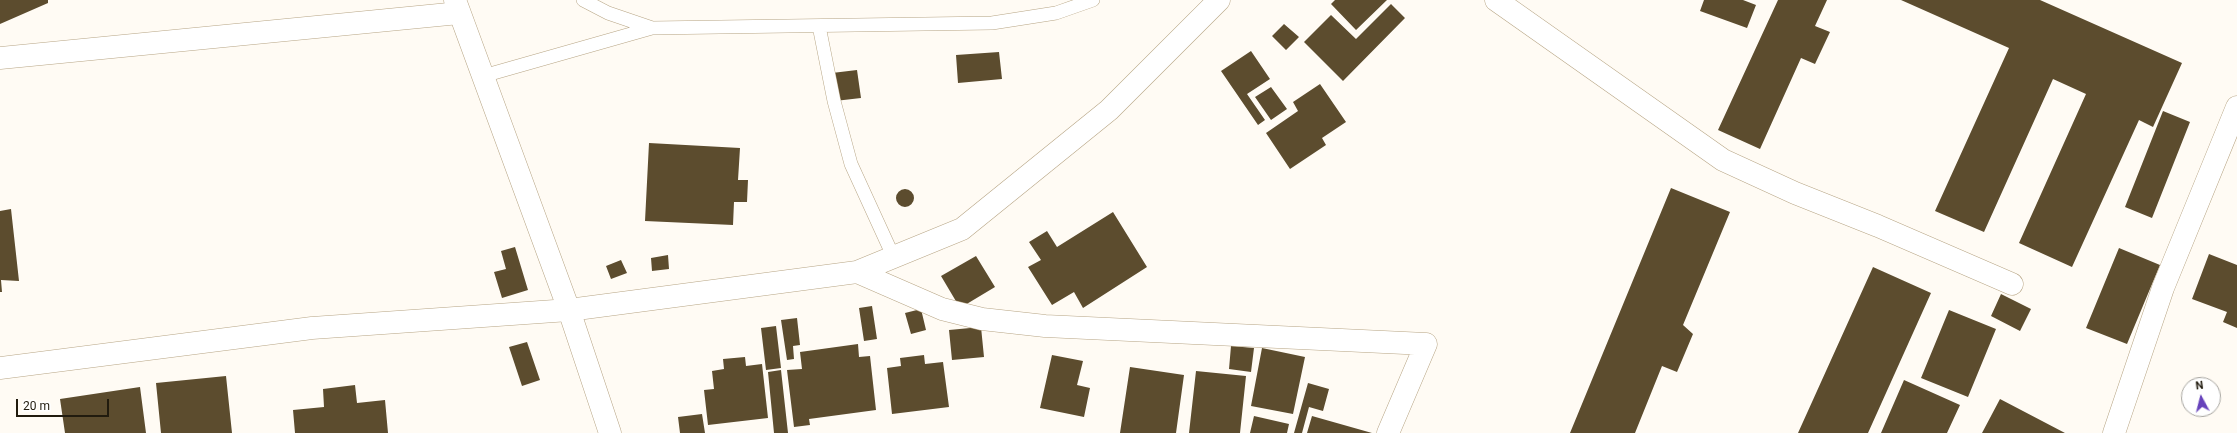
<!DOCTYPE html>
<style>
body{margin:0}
#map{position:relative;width:2237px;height:433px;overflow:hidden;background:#fffbf4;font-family:Roboto,sans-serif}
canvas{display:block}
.north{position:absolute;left:2181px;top:377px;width:40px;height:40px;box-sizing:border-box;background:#fff;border:1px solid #a6a49f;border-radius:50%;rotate:353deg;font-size:11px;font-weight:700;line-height:16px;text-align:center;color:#211b0e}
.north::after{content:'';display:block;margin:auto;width:14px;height:18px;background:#6642bb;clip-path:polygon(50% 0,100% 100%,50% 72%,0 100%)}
.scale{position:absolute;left:16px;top:399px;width:93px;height:18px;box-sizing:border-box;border:2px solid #211b0e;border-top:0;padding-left:5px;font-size:12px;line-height:14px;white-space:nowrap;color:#211b0e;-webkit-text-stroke:3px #fff;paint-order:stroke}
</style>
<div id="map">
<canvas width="2237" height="433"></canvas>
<div class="north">N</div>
<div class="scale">20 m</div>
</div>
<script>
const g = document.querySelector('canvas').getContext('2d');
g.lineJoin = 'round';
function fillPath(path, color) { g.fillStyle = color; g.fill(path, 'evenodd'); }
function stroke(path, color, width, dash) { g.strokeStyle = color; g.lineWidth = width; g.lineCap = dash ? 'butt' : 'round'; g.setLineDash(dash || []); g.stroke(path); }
fillPath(new Path2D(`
 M0,0h48v3l-48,21z
 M1335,0h52l-31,30 -25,-26z
 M1704,0h39l13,5 -9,23 -47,-17z
 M1778,0h49l-12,26 15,6 -15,32 -14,-6 -41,91 -42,-19z
 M1901,0h139l142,63 -29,64 -14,-7 -67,147 -53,-24 67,-149 -33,-15 -69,153 -49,-21 74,-163z
 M1391,4l14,14 -62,63 -39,-39 27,-27 25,24z
 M1284,24l15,13 -13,13 -14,-14z
 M1251,51l19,28 -23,15 18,26 -7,5 -37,-54z
 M999,52l3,27 -44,4 -2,-28z
 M857,70l4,28 -26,3 -3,-28z
 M1320,84l26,38 -24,16 4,7 -36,24 -24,-36 32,-22 -5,-9z
 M1271,87l16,22 -16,11 -16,-23z
 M2163,111l27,11 -38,96 -27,-11z
 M649,143l91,5 -2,32h10l-1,22h-13l-1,23 -88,-4z
 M1671,188l59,24 -47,113 10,9 -16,38 -15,-6 -27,67h-65z
 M896 198a9 9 0 1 1 18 0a9 9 0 1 1-18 0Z
 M11,209l8,72 -18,-1 1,12h-2v-81z
 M1113,212l34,55 -64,41 -9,-16 -22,13 -24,-38 13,-7 -12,-18 18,-11 10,16z
 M515,247l13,43 -26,8 -8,-26 12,-3 -5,-18z
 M2119,248l41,17 -33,79 -41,-16z
 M2209,254l28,11v63l-14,-6 4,-10 -35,-13z
 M668,255l1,14 -17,2 -1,-13z
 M976,256l19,31 -35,21 -19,-32z
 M621,260l6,13 -16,6 -5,-13z
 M1873,267l58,26 -63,140h-70z
 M2001,294l30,15 -11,22 -29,-15z
 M872,306l5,33 -13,2 -5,-33z
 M921,309l5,21 -15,4 -6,-21z
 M1949,310l47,19 -28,68 -47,-19z
 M797,318l3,27 -7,1 1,13 -7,1 -6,-40z
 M776,326l5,42 -15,2 -5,-42z
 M981,327l3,30 -32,3 -3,-30z
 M527,342l13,38 -18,6 -13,-39z
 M858,344l1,13 11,-1 6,54 -67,9 1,6 -16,2 -7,-57 15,-1 -2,-17z
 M1231,346l23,2 -3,24 -22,-3z
 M1262,348l43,9 -12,57 -42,-8z
 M924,355l1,9 18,-2 6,45 -57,7 -5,-46 14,-2 -1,-8z
 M1052,355l31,6 -6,24 13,3 -6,29 -44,-9z
 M745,357l1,9 16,-2 6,54 -60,7 -4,-35 10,-1 -2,-18 12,-2 -1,-10z
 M1130,367l54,8 -8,58h-56z
 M781,370l7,63h-14l-6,-61z
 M1196,371l50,5 -6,57h-51z
 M226,376l6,57h-71l-5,-50z
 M1904,380l56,25 -13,28h-66z
 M1308,383l21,6 -6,22 -14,-4 -7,26h-8z
 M355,385l2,18 28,-3 3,33h-93l-2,-23 31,-3 -1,-18z
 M140,387l6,46h-81l-5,-34z
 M2000,399l65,34h-83z
 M702,414l3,19h-25l-2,-16z
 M1254,416l35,8 -2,9h-37z
 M1312,416l60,17h-65z`), '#5c4c2e');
const service = new Path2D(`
 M583,0l25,13 44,15
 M819,26l15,75 17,63 43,94
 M483,76l169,-48 340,-5 64,-10 37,-13`);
const minor = new Path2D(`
 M1496,0l227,160 72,33 83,33 134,58
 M0,58l459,-45
 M857,272l85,37 40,10 63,7 381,18 -38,89
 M0,368l312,-40 257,-18 288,-38 105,-43 147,-119 110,-110
 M2114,433l49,-145 74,-181`);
const secondary = new Path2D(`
 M455,0l114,310 41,123`);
stroke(service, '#b7a585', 14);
stroke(minor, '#b7a585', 23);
stroke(secondary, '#b7a585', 23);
stroke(service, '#fff', 13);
stroke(minor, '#fff', 22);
stroke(secondary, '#fff', 22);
</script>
